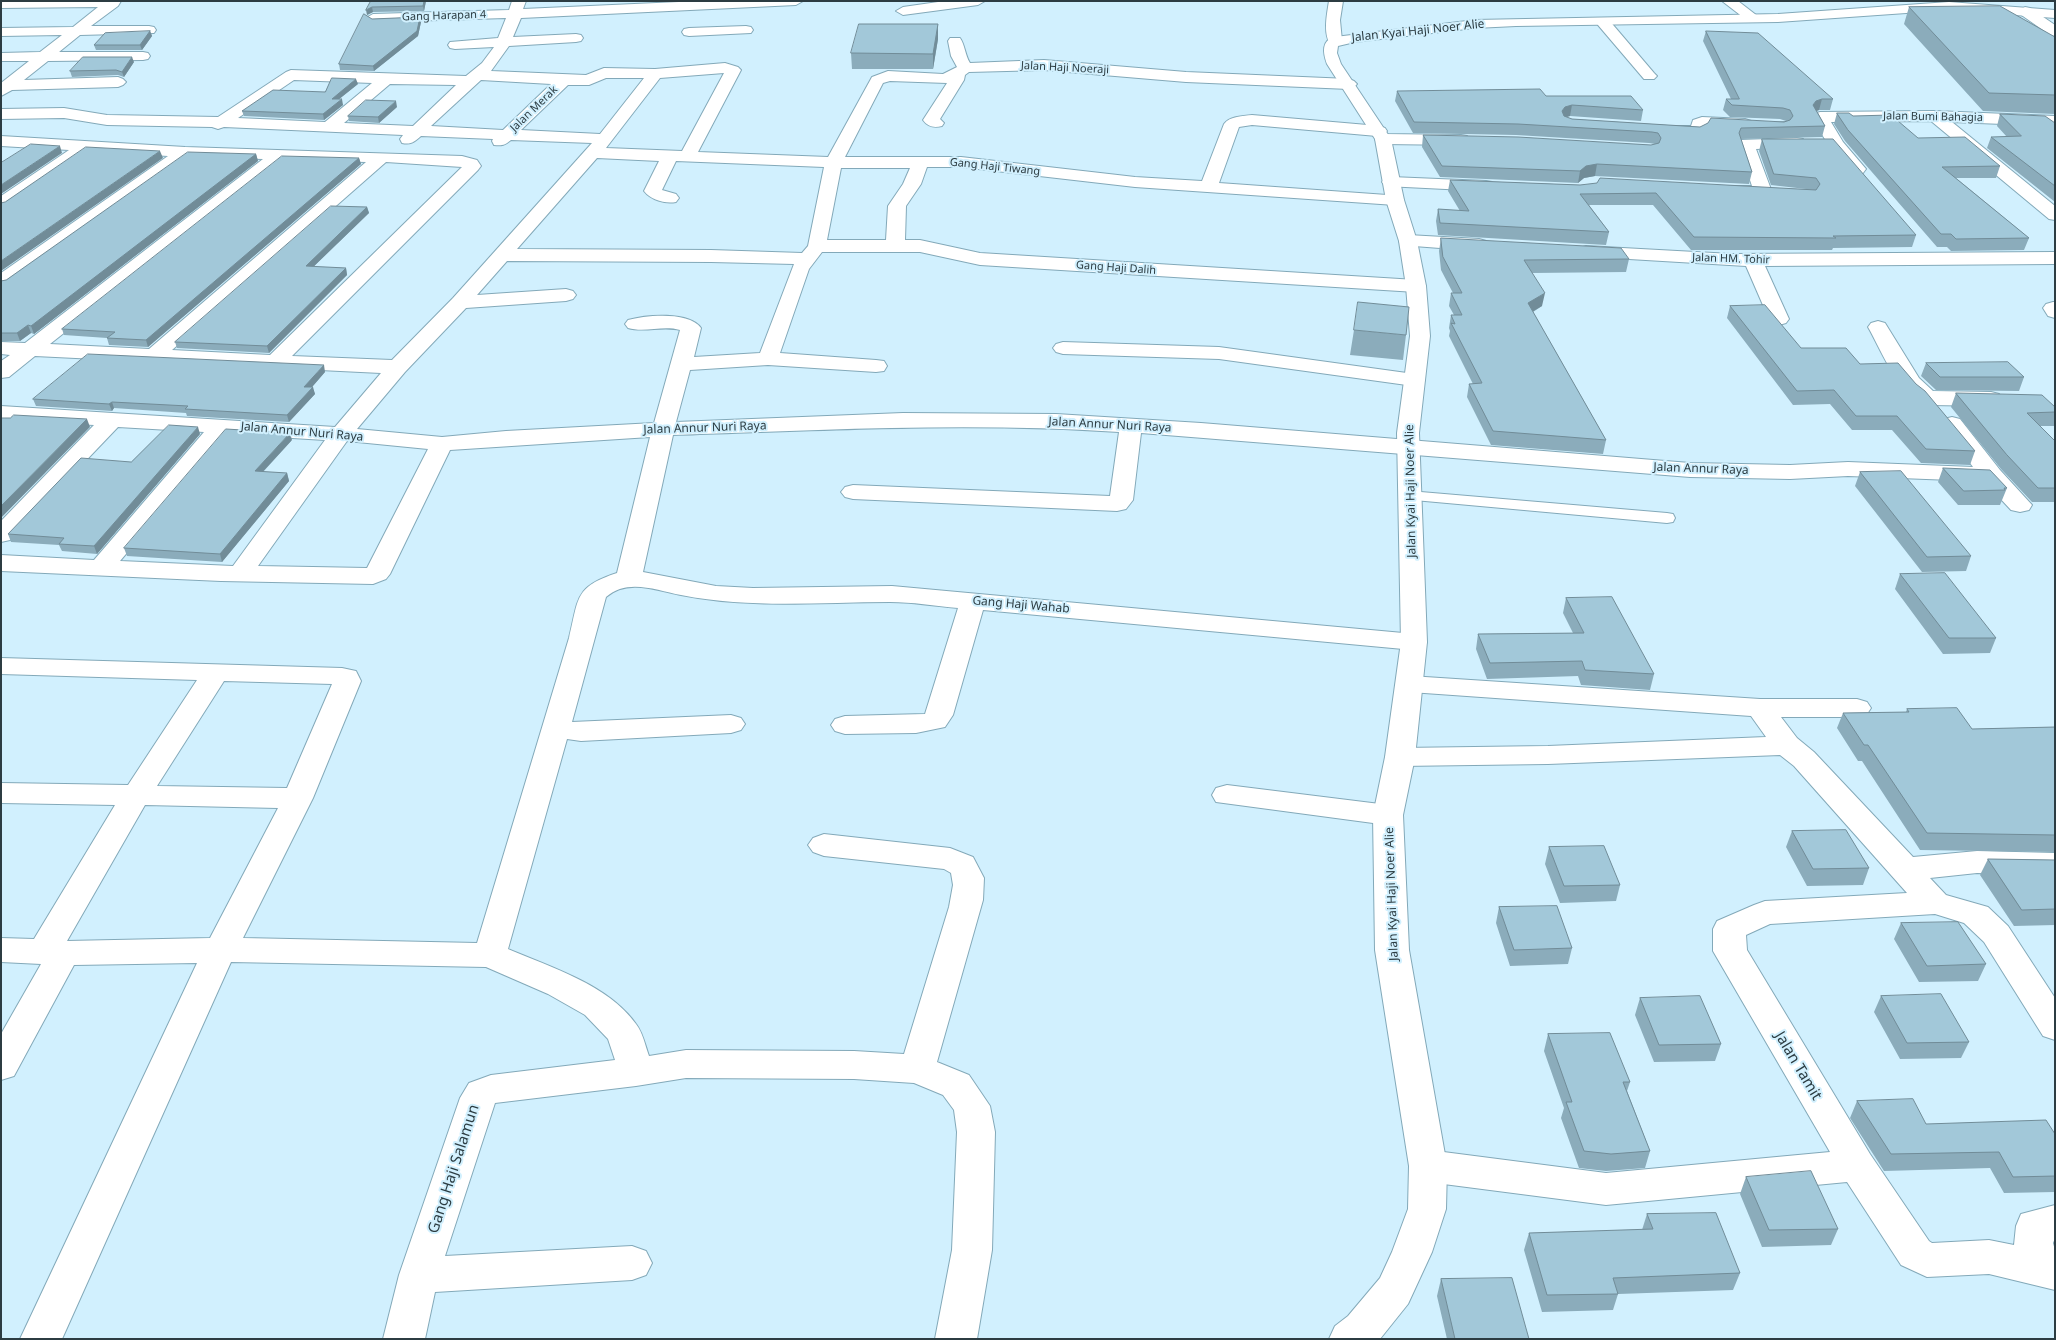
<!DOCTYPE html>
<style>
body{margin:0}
#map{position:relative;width:2056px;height:1340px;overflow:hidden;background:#d1f0fe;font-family:"Noto Sans",sans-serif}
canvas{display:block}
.frame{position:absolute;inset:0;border:2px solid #2c3c42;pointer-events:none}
</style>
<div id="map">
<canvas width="2056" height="1340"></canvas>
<div class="frame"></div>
</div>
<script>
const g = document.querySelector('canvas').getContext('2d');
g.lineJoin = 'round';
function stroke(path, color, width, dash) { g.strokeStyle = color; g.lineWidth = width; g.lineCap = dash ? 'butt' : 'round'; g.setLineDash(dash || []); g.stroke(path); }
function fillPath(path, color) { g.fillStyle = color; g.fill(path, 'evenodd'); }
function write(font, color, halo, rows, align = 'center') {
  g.font = font + ' "Noto Sans",sans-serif'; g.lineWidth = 4; g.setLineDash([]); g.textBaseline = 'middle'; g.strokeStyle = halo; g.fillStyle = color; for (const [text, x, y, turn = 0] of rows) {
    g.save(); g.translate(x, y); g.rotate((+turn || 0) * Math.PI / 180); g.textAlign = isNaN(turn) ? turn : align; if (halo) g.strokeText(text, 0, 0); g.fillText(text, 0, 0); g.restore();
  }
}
const lane = new Path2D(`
 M1409,491l258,22 6,1 2,4 -2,4 -6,1 -264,-24 -2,-3 2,-3z`);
const street = new Path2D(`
 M1,1h120l-3,5 -27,20h58l5,1 2,3 -2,3 -74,2 -21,17h84l5,1 2,3 -2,3 -5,1 -95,1 -24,19 94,-3 5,2 3,3 -3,3 -5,2 -106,3 -11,6v-13l28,-22h-28v-8l39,-1 22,-17 -61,1v-8l72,-1 25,-20 -97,1z
 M512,1h14l-3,8 178,-8h102l-7,4 -275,13 -8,19 63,-3 5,1 2,3 -2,3 -5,1 -67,4 -18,25 95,4 18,-7 51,1 70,-6 13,4 3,3 -43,82 130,5 44,-80 16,-6 55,3 14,-7 -6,-11 -3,-15 2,-3h10c5,7 5,17 10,25l74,-3 142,12 163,7 5,2 3,3 -3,3 -5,2 -163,-7 -142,-12 -75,2 -4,3 -1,5 -24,39 4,4 -2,3c-8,2 -14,1 -19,-6l24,-37 -57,-2 -7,2 -38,74h116l174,20 67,4 22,-57c6,-8 19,-8 28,-9l127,11 6,2 2,3 -2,3 76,1 6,1 2,4 -2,4 -6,1 -78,-1 -6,-1 -2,-4 2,-3 -125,-11 -13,2 -20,56 182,13 3,4 -3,4 -6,1 -260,-18 -174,-20h-34l-6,17 -15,22 -1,34h15l60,13 436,27 7,2 3,4 -3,4 -7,2 -436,-27 -60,-13h-98l-13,17 -29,84 96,7 8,1 3,5 -3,5 -8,1 -108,-7 -78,5 -14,52 227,-9 153,1 145,9 489,40 100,2 58,-3 125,5 -32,-43 3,-5 8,-2 8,2 40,51 32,35 -3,5 -9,2 -9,-2 -28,-30 -5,1 -130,-5 -58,3 -100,-2 -549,-44 -8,67 -7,9 -9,2 -264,-12 -8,-2 -4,-5 4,-5 8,-2 257,11 9,-64c-149,-10 -297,-2 -446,3l-30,137 73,14 37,2 139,-2 522,48 10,2 3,6 -3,6 -10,2 -431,-40 -30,105 -8,12 -29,6 -71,1 -10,-3 -4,-6 4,-6 10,-3 80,-2 33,-106c-23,-2 -46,-6 -68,-6 -71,0 -139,7 -209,-7 -25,-5 -54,-17 -75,2l-34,125 159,-7 10,3 4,6 -4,6 -10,3 -150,8 -14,-2 -59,210c44,19 99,35 128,75 7,9 9,21 13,32l37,-6 168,1 50,3 45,-147 4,-22 -2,-12 -7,-4 -120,-13 -11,-4 -5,-7 5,-7 11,-4 126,14 23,9 11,21 -1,22 -46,162 32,13 21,31 5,26 -3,118 -15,89h-42l17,-89 5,-118 -3,-22 -11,-15 -29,-12 -60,-4 -168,-1 -50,8 -141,17 -50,153 187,-10 14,5 6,12 -6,12 -14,5 -197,12 -10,47h-42l16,-64 61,-177 9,-15 22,-8 124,-15 -7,-21 -23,-24 -37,-21 -62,-27 -255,-5 -169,377h-42l177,-376 -123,2 -60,111 -13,4v-46l40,-70 -40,-2v-24l33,1 81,-134 -114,-2v-20l127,2 69,-105 -196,-6v-16l341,10 14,3 5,10 -48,117 -70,140 234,5 92,-305c10,-40 5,-51 48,-65l33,-136 -200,13 -60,124 -4,5 -13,5 -152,-3 -220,-10v-16l93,5 110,-128 -86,-5 -108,113 -9,2v-21l93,-96 -93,-5v-14l334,21 46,-54 -346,-17 -26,21 -8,1v-17l9,-6 -9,-1v-12l24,1 238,-184 -74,-2 -181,129 -7,2v-15l167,-117 -79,-5 -82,57 -6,1v-13l68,-46 -68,-4v-10l184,11 277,9 15,4 4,6 -3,4 -186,186 100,4 61,-62 139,-155 -81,-3c-6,5 -9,6 -17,5l-2,-4 1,-2 -72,-3c-7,6 -10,9 -19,7l-2,-4 3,-4 -179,-8 -6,2 -6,-2 -105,-2 -43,-7 -63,1v-10l63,-1 43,7 111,2 68,-45 5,-2 175,6 16,-13 12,-16 -39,2 -5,-1 -2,-3 2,-3 48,-4 8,-20 -133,4 -7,-4 7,-4 136,-4zM724,73l-42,78 -76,-3 54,-70zM606,78h38l-44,56 -79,-4 47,-45h21zM294,80l78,3 -47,39 -87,-4zM481,80l70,4 -48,46 -72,-4zM390,84l66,1 -43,41 -69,-3zM597,158l62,3 -15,30c7,9 21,13 32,11l3,-4 -3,-4 -14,-4 14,-29 148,6 -16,79 -6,7 -91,-3 -194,-1zM283,160l83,2 -217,187 -99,-5zM386,162l76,5 -192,188 -98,-5zM841,168h69l-7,16 -15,22 -2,34h-59zM507,261l204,1 83,2 -34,89 -66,4 7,-29c-12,-17 -55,-13 -73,-8l-3,4 3,4c17,5 35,-3 52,2l-26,93 -148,8 -64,6 -85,-8 48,-57 61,-64 100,-7 7,-2 3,-4 -3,-4 -7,-2 -89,6zM227,434l98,6 -92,126 -113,-5zM347,441l81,8 -61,119 -109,-2zM224,681l108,3 -45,104 -130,-2zM145,805l133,3 -68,130 -143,3z
 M945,1h40l-7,4 -75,10 -7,-4 7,-4z
 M1329,1h14l-3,19 2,21 -2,3h-10c-7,-12 -3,-30 -1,-43z
 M1722,1h16l22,17 -2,3h-10z
 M2025,7l5,1 25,17v11l-5,-1 -30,-21 -2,-3z
 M1603,18l5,1 46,54 3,3 -3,3h-10l-46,-54 -2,-3 2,-3z
 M746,26l5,1 2,3 -2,3 -62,3 -5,-1 -2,-3 2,-3 5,-1z
 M1935,111l120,5v10l-103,-4 103,84v14l-6,-1 -118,-98 -100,1 12,20 23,27 -3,4c-4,1 -8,2 -12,0 -11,-7 -32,-43 -39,-56l2,-3 6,-2z
 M1702,117l43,2 6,2 2,3 -2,3 -6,2 -38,-2 -2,6c-13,5 -33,3 -46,-1l-2,-3 2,-3h32l2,-6z
 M1797,138l6,1 2,4 -2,4 -47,2 16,43 -3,4 -6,1 -38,-3 -3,-4 3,-4h27l-14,-42 2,-4z
 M1391,177l95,4 6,1 3,4 -3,4 -6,1 -101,-5 -3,-4 3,-4z
 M1408,235l71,4 7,2 2,4 -2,4 -7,2 -78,-6 -2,-4 2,-4z
 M1586,246l146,8 323,-2v12l-290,2 24,53 -3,4 -7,2 -7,-2 -3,-4 -23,-53 -167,-10 -2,-4 2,-4z
 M2053,302h2v16l-7,-2 -5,-8 3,-4z
 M1878,321l7,2 34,55 14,13 58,1 8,2 3,5 -3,5 -8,2 -61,-1c-32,-8 -47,-52 -62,-78l3,-4z
 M1063,342l156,5 195,27 8,1 3,5 -3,5 -8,1 -195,-27 -156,-5 -7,-2 -3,-4 3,-4z
 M1410,676l350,23h97l10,3 4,6 -4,6 -10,3h-76l16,21 17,14 99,105 64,-6 78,2v22l-78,-2 -47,5 16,17 42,12 20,19 47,72v42l-12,-4 -59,-94 -20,-19 -29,-9 -165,10 -24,11 1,15 123,204 59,87 3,2 57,-3 25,5 2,-19 5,-12 34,-9v33l-2,5 2,7v40l-66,-16 -62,3 -26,-12 -54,-83 -241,23 -178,-23 -13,-5 -6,-11 6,-11 13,-5 178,23 224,-21 -117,-201v-22l4,-8 37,-16 11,-4 142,-8 -113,-127 -14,-11 -232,9 -148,2 -10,-2 -5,-7 5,-7 10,-2 148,-2 218,-9 -15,-21 -341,-24 -10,-2 -4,-6 4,-6z
 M1227,785l161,20 11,3 4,7 -4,7 -11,3 -172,-23 -4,-7 4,-7z`);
const secondary = new Path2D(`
 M1949,2l106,8v8l-106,-8 -171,12 -262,4 -41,2 -120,14 -17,4 -1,7 4,11 50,75 13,61 13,41 9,45 4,50 -11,97 8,209 -12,115 -12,58 6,135 38,216 -1,43 -14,43 -24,52 -28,35h-51l6,-13 13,-10 32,-38 12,-26 16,-43 1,-43 -34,-216 -2,-135 12,-58 16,-115 -4,-209 13,-97 -4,-50 -7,-45 -13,-41 -11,-61 -48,-75c-4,-11 -6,-24 8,-27l140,-17 303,-6z`);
stroke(lane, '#83a9b9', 2);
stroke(street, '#83a9b9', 2);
stroke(secondary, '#83a9b9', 2);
fillPath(lane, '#fff');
fillPath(street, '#fff');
fillPath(secondary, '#fff');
fillPath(new Path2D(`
 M371,1h55l-2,10 -51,1 -6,3z
 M1909,7l146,30v77l-72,-3 -79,-87z
 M420,17l1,5 -3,14 -44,35 -34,-1 -1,-6 33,-45z
 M938,24v15l-5,30h-81l-1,-16z
 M150,31l2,5 -10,14h-46l-2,-5z
 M1706,31l127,68 -3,11h-11l-2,1 8,15 -3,11 -81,2 11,33 -3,12 -154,-8 -11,2 -6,5 -138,-6 -18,-30 1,-12 228,10 4,-1 -6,-1 -133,-8 -103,-2 -18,-32 2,-10 149,5 97,14 -2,11 -71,-5 -3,1 5,2 128,8 86,-6 -6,-2 -50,-2 -7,-7 3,-11h5l-28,-58z
 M134,62l-10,15 -6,-2 -46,2 -2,-6z
 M358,84l-19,15 4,6 -19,15 -80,-4 -2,-5z
 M397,107l-18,16 -30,-2 -1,-5z
 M1837,113l16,3 147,50 -4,12h-40l73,60 -5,12 -73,1 -4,-4h-10l-92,-106 -11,-17z
 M2000,114l55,9v79l-68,-54 4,-11h16l-10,-11z
 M1762,139l154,96 -4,12 -79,1 -1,2h-141l-38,-45h-64l20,27 -3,13 -168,-10 -2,-14 2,-12 22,2 -12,-20 2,-11 130,5 226,4 -35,-4 -12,-34z
 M256,154l2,7 -224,173 -3,-1 -11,8h-19v-60l5,-1z
 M359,158l2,6 -213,183 -39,-2 -2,-7 -43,-3 -2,-6z
 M367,207l2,6 -56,54 33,1 1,7 -78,78 -92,-5 -2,-6z
 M1441,238l188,21 -3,13 -94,1 10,33 -9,6 73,128 -3,14 -112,-9 -24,-48 2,-13h4l-24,-48 1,-5 -1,-3 2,-13h3l-5,-9 2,-13h2l-12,-23 -2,-19z
 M1730,306l71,42 59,16 115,87 -5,14 -49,-2 -29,-33h-40l-22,-26 -37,1 -66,-87z
 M1354,330l52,5 -3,25 -53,-5z
 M1926,363l98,14 -5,14 -83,-1 -15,-14z
 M325,372l-13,15 3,7 -26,28 -102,-6 -1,-3 -72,-5 -2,3 -76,-5 -3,-7z
 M1956,393l99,14v19h-15l15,15v61h-23l-31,-33 -50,-62z
 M200,434l-103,120 -35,-3 -3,-6 -48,-3 -3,-8 123,-72z
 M292,440l-29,32 24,1 2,8 -67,81 -95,-6 -3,-8z
 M1943,468l64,20 -7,17h-42l-20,-23z
 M1860,472l111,84 -5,15 -44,1 -67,-86z
 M1900,574l96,64 -6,15 -47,1 -48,-65z
 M1566,598l88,76 -4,16 -69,-5 -3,-9 -91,3 -11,-30 2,-15 95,-1 -10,-20z
 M1907,709l65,20 83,-2v125l-135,-2 -58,-89h-4l-21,-33 6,-15 63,-1z
 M1792,831l77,37 -6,17 -56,1 -21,-39z
 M1549,847l71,38 -4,16 -56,2 -15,-39z
 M1988,859l67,1v65l-41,1 -34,-51z
 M1499,907l73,41 -4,16 -58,2 -14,-43z
 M1901,923l85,41 -8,17 -59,1 -25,-43z
 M1881,996l88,46 -8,16 -61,1 -26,-47z
 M1640,998l81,46 -6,17 -61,1 -19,-47z
 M1548,1034l82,48 -3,9 23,60 -5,17 -39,3 -27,-3 -18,-50 3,-10 -20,-57z
 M1857,1101l69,23 129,10v58l-51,1 -14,-25 -106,3 -34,-53z
 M1746,1177l92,52 -7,16 -69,2 -22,-53z
 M1647,1214l93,59 -7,17 -115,4 -5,16 -71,2 -18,-62 5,-17 113,-3z
 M1441,1279l88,60h-82l-10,-43z`), '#8bacbb');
fillPath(new Path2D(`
 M424,1h2l-2,10 -1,-5z
 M372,7l1,5 -6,3 -1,-5z
 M420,17l1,5 -3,14 -44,35 -1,-5z
 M938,24v15l-5,30v-15z
 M150,31l2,5 -10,14 -2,-5z
 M132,57l2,5 -10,15 -2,-5z
 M356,79l2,5 -25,20 -1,-5z
 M342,99l1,6 -19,15 -1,-6z
 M1822,99l-3,11 -6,2v-7l3,-4z
 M396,101l1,6 -18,16 -1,-6z
 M1572,105l-2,11 -7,2 -1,-7 3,-4z
 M60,146l2,7 -61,41v-9z
 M160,151l3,7 -162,113v-10z
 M256,154l2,7 -224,173 -3,-8z
 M359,158l2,6 -213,183 -2,-7z
 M1597,164l-2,12 -11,2 -6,5 2,-12 6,-5z
 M367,207l2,6 -62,60 -1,-7z
 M346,268l1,7 -78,78 -2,-7z
 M1545,293l-3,13 -17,10 3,-13z
 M28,325l3,8 -11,8 -3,-8z
 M324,365l1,7 -19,22 -2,-7z
 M313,387l2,7 -26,28 -2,-7z
 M112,402l2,6 -2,3 -3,-7z
 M87,419l3,8 -89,91v-12z
 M198,427l2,7 -103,120 -3,-8z
 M290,433l2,7 -35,38 -2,-7z
 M287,473l2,8 -67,81 -2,-8z`), '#718c98');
const building = new Path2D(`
 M371,1h53l-1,5 -51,1 -6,3z
 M2000,6l55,31v58l-66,-2 -80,-86z
 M364,14l8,5 48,-2 -3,14 -44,35 -34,-2z
 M859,24h79l-5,30 -82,-1z
 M150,31l-10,14h-46l11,-12z
 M1706,31l52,2 75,66h-11l-6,2 -3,4 12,21 -84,2 -2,5 13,39 -155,-8 -11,2 -6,5 -138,-5 -19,-31 95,2 133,8 8,-2 2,-5 -3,-5 -6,-1 -134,-8 -104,-2 -17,-31 143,-2 6,7h85l12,14 -71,-5 -7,2 -3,4 2,5 8,3 128,8 8,-4 3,-5 73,4 6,-2 3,-4 -3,-6 -7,-2 -51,-3 -6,-6h13z
 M83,57h49l-10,15 -6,-2 -46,1z
 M332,78l24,1 -24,20h10l-19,15 -81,-3 31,-21 52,2z
 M366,100l30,1 -18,16 -30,-1z
 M1837,113h12l4,3 38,-1 27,23 47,-1 35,29 -58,1 87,71 -73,1 -5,-5h-10l-93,-104z
 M2000,114l45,2 10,7v63l-64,-49 30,-1z
 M1762,139h71l83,96 -83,1 3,2 -142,-1 -38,-44 -76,1 29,38 -169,-9 -2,-14 31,2 -19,-31 130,5 17,-2 3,-5 216,12 4,-6 -4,-6 -42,-4z
 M31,144l29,2 -59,39v-22z
 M86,147l74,4 -159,110v-58l4,-1z
 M188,152l68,2 -225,172 -3,-1 -11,8h-16v-52l5,-1z
 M282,156l77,2 -213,182 -39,-2 8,-6 -53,-3z
 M331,206l36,1 -61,59 40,2 -79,78 -92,-4z
 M1441,238l180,10 8,11 -105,1 21,33 -17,10 78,137 -113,-9 -24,-47 13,-1 -31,-60 4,1 -4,-9h11l-11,-22h11l-19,-36z
 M1358,302l51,5 -3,28 -52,-5z
 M1765,305l36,43h45l14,16 38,-1 18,21 9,7 50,60 -49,-2 -29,-33h-41l-22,-26 -37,1 -67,-85z
 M88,354l236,11 -20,22h9l-26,28 -102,-6 3,-3 -76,-4 -3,2 -76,-5z
 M2008,362l16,15h-84l-14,-14z
 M1956,393l86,2 13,12v5l-28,1 28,28v47h-17l-31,-33z
 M14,415l73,4 -86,87v-88h9z
 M169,425l29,2 -104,119 -35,-2 5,-6 -56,-4 73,-76 50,4z
 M226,429l64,4 -35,38 32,2 -67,81 -96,-6z
 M1943,468l47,2 17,18h-3l1,2 -41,1z
 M1901,471l70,85 -44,1 -67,-85z
 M1945,573l51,65h-47l-49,-64z
 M1612,597l42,77 -69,-4 -3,-9 -92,2 -12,-29 106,-1 -18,-35z
 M1957,708l15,21 83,-2v108l-128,-2 -59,-88h-4l-21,-32 66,-1 -2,-3z
 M1846,830l23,38 -56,1 -21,-38z
 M1604,846l16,39 -56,1 -15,-39z
 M1988,859l67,1v49l-33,1z
 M1557,906l15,42 -58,2 -15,-43z
 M1958,922l28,42 -59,2 -26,-43z
 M1941,994l28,48 -62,1 -26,-47z
 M1700,996l21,48 -62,1 -19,-47z
 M1610,1033l20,49h-7l27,69 -39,3 -27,-3 -18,-49h6l-24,-68z
 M1913,1099l13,25 120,-4 9,14v42l-42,1 -14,-25 -108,2 -34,-53z
 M1811,1171l27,58 -69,1 -23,-53z
 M1716,1213l24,60 -127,5 5,16 -71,1 -18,-62 124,-4 -6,-15z
 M1512,1278l17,61h-74l-14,-60z`);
fillPath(building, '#a2c8d9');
stroke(building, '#718c98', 1);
write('11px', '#2c3c42', '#d1f0fe', [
 ["Gang Harapan 4",444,16,-2],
 ["Jalan Haji Noeraji",1065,68,3],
 ["Jalan Merak",534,109,-44],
 ["Jalan Bumi Bahagia",1933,117,1],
 ["Gang Haji Tiwang",995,167,6],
 ["Jalan HM. Tohir",1731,259,2],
 ["Gang Haji Dalih",1116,268,4]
]);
write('12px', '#2c3c42', '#d1f0fe', [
 ["Jalan Kyai Haji Noer Alie",1418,31,-6],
 ["Jalan Annur Nuri Raya",1110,425,3],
 ["Jalan Annur Nuri Raya",705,428,-2],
 ["Jalan Annur Nuri Raya",302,432,5],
 ["Jalan Annur Raya",1701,469,2],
 ["Jalan Kyai Haji Noer Alie",1411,491,-91],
 ["Gang Haji Wahab",1021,605,5],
 ["Jalan Kyai Haji Noer Alie",1392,894,-92]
]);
write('15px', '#2c3c42', '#d1f0fe', [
 ["Jalan Tamit",1798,1066,59],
 ["Gang Haji Salamun",454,1169,-72]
]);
</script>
